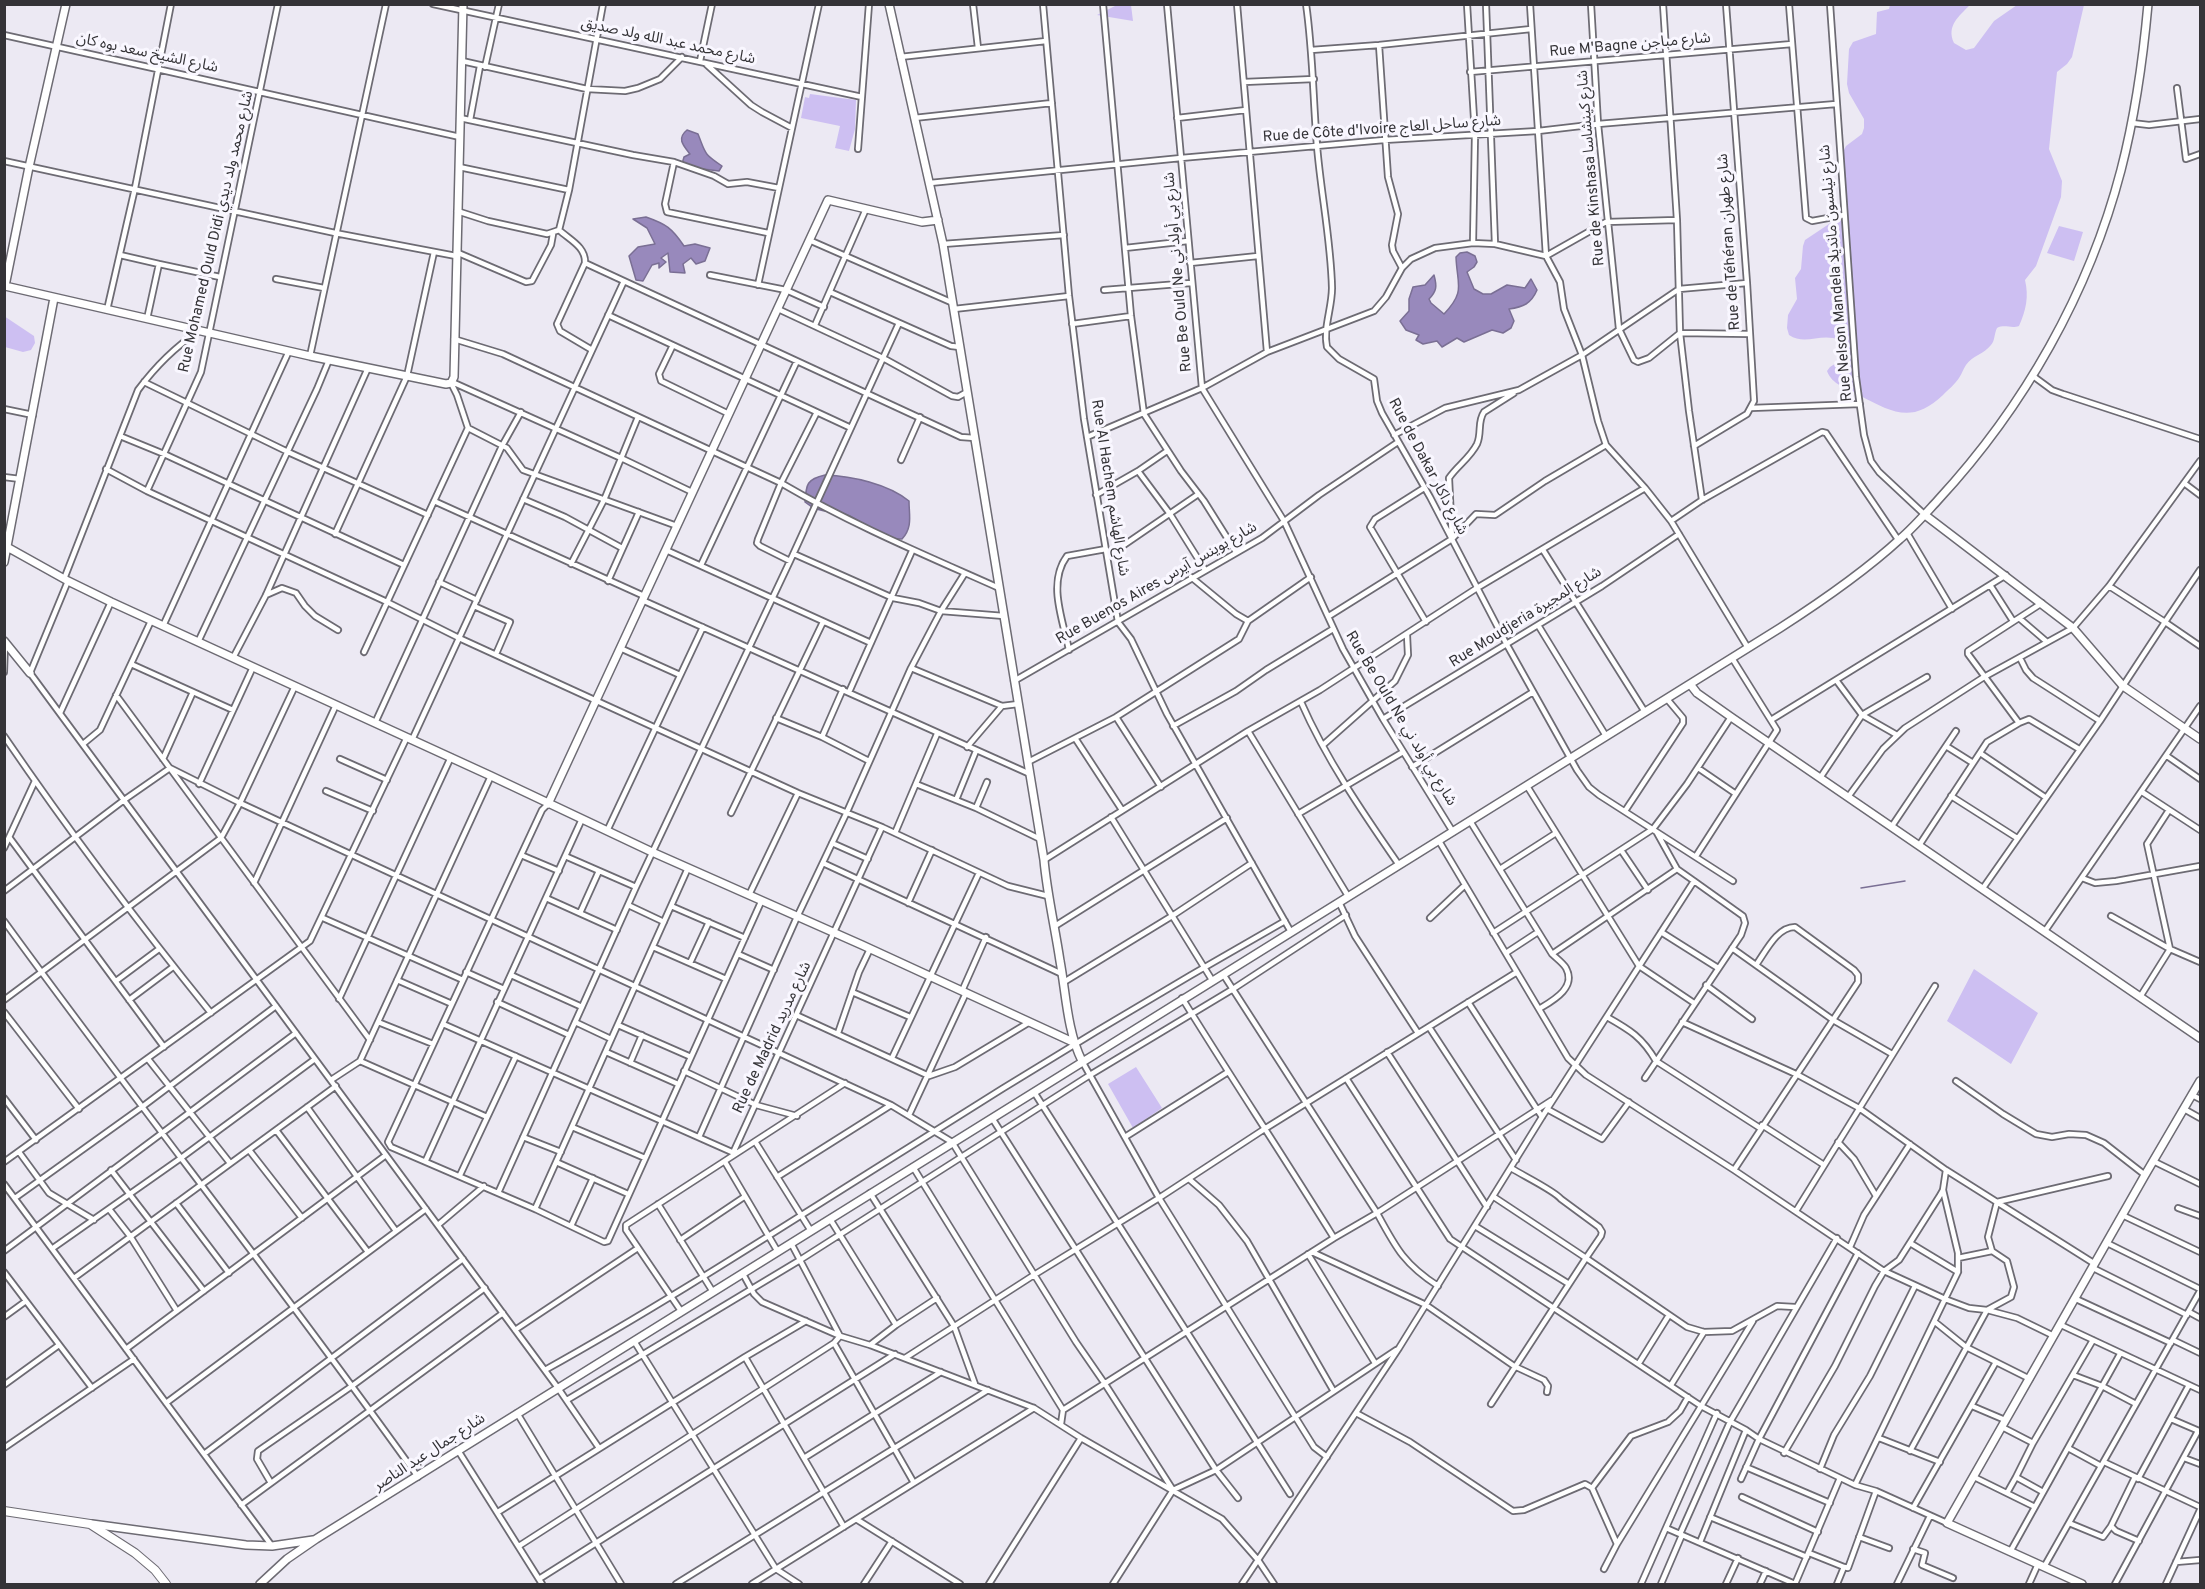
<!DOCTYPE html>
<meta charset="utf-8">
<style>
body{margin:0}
#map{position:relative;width:2205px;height:1589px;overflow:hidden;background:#ece9f3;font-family:Overpass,sans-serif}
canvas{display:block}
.frame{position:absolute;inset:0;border:6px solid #343337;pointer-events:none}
</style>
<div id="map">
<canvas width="2205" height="1589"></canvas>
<div class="frame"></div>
</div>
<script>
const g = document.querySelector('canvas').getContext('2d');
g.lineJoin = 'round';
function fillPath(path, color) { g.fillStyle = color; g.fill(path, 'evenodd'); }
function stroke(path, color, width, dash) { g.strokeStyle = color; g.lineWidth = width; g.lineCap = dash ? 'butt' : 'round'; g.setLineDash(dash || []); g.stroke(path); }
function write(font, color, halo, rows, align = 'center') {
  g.font = font + ' Overpass,"Noto Sans Arabic",sans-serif'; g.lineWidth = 6; g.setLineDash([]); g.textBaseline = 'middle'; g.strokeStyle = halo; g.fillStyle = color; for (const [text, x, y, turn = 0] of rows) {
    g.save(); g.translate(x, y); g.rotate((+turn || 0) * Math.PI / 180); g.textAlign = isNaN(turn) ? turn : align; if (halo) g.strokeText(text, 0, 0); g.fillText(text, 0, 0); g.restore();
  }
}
fillPath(new Path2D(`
 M1117,5h14l2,16 -36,-6z
 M1890,5h80c-11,11 -24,21 -16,38l12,7 8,-2 20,-27 23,-16h67l-12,52 -5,7 -10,8 -8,77 13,32 -1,16 -25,69 -11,14c4,17 1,30 -6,46 -8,3 -14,-2 -22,2 -3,6 -2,13 -6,17 -7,9 -19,11 -25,20 -3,4 -4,9 -7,13 -4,6 -11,12 -16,17 -31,29 -50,18 -84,0 -12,-7 -27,-10 -32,-24l3,-4 17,-11 2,-7 -2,-6c-4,-1 -10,-4 -14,-5 -16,-3 -29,7 -44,-3l-2,-7 1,-13 9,-16 -2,-21 6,-9 2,-23 2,-6 27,-18 11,-17 -1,-51 4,-8 16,-12 2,-6v-9l-15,-26 -2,-9 2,-35 4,-7 23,-8 1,-22 12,-3z
 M810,94l46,6 -1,29 -6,22 -14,-3 5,-22 -39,-8 4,-21 4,1z
 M2059,226l24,6 -9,29 -27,-8z
 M4,316l30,20 1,7 -4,7 -8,2 -18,-5z
 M1974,969l64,44 -27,51 -64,-43z
 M1136,1067l26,41 -29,20 -25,-44z`), '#cdbff2');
const water = new Path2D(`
 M687,130l11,4c8,20 5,19 24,32l-3,5 -32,-4 -5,-3 2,-7 6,-3c-6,-8 -14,-15 -3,-24z
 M646,217c20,7 26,11 38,29l11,-2 15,4 -5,13 -9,3 -5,-6 -8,6 2,9 -15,-1 -2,-19 -7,5 5,4 -7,6v-5l-7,2 -9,16 -7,-1 -7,-24 9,-9 17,-3 -8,-16 -14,-9z
 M1467,252l8,4 2,6 -3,5 -7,5 7,17 9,5h8l16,-9 18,3 6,-9 6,11c-6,14 -14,17 -28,19l5,12 -3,7 -8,5 -11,-3 -28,12 -7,-4 -15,9 -5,-6 -14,3 -7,-4 3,-5 -13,-5 -6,-9 9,-10v-12l4,-12 12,-2 9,-10c3,11 3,16 -5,24l2,4 13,11c22,-23 13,-29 12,-57l4,-4z
 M825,475c27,1 63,9 84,26 0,14 4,26 -7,38 -21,0 -35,-14 -52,-23 -17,-8 -29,0 -45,-14 1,-18 2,-23 20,-27z`);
fillPath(water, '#9889bc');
stroke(water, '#7a6f94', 1.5);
stroke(new Path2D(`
 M1861,888l44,-7`), '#7a6f94', 1.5);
const street = new Path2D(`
 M433,4l429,93
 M973,4l5,44
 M1043,4l26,292 15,123 34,203 13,17 36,75 124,218
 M1103,4l28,312 13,98 37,57 23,30 32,51
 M1167,4l35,384 82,133 59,128 40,70 70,113
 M1237,4l30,348
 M1306,4c7,48 7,95 11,142 4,48 14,95 15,142 0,20 -9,40 -5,59l12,12 35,20 3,22 5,12 48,84 77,148 70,125 12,17 10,8 134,86
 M1467,4l8,131 -2,108
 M1486,4l9,240
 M1530,4l16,252 60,-34 71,-2
 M1591,4l7,120 21,205 15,31 4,2 11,-4 31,-25 69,1
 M1663,4l14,216 3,113 9,78 13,89
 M1789,4l17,214 6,3 32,-6
 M1830,4l26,373 8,58 7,26 8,11 46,43
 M4,35c152,34 304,67 456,102
 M1379,45l9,132 10,37 -6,31 1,6 9,17
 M1311,50l68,-5 152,-16
 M900,57l146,-16
 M462,61l125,28 38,2 13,-3 22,-9 22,-22
 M700,61l12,-57
 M706,64l45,41 11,7 30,16
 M485,67l14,-63
 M1470,72l322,-28
 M1244,82l70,-3
 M2177,88l9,71 14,-5
 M460,118l173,37 41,7 40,14 14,8 19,-2 32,6
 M914,118l138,-15
 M1177,118l69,-8
 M470,120l10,-54
 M2132,123l17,2 51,-6
 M858,149l11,-145
 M4,161l331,72 121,23
 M674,162l-9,42 2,8 101,21
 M459,167l110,23
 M930,183l251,-25 203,-18 154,-9 60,-7 238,-20
 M457,211l31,10 59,13 12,-4 10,-40 34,-186
 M559,230c11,10 27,17 26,33l-28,61 3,7 32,19
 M809,240l144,63
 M943,244l121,-9
 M1125,248l63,-7
 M456,252l70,30 6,-1 19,-36 2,-11
 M120,255l39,9 -12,55
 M585,263l376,174 14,1
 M1190,263l68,-7
 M159,264l61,13
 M710,275l76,15 38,17
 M276,279l48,9
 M758,285l61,-281
 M1104,290l87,-7
 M830,292l121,54 9,1
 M778,309l105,49 69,38 6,1 9,-5
 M954,309l115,-13
 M107,310l28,-122 36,-184
 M608,315l243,113
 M1072,324l59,-8
 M815,325l51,-116
 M454,339l49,15 278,129c70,41 144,72 218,105
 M673,345l-14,29 2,7 68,33
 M310,356l76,-352
 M2033,376l19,14 11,4 137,45
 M144,382l144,70 140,63
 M452,382l169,76 71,34
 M451,383l6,12 11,33 39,20 16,22 154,56
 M1751,408l109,-4
 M4,409l29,6
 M1394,435l51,-27 74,-18 63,-35 97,-66 68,-6
 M120,436l44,18 240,111
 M1087,437l115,-49 65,-36 107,-41 12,-14 16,-29 9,-9 24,-11 38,-5 22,1 51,12 14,26 4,27 18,46 16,66 8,24 39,43 26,33 77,127
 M1694,446l53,-32 7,-13 -7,-118 -21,-279
 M901,460l19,-43
 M106,469l41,22 240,111 72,36 339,155 84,34 126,59 40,10
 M1138,471l29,-20
 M4,477l16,2
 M2184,483l16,12
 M1424,488l-49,31 -5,8 56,95
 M147,491l54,-119 77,-368
 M1096,495l42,-24 32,43 35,56
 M523,499l42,18 57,31
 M434,501l210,95
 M1671,521l31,-21 120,-68 4,1 73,108
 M1907,533l45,76
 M335,534l72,-158 27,-124
 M1452,539l-3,-61c8,-12 21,-20 28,-34 5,-11 0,-22 7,-32l30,-19
 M666,550l205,93
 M1543,550l102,162
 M794,554l99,44 26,5 22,8 63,5
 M1108,556l89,-61
 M790,561l-30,-15 -3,-3 1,-4 23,-56 36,-71
 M571,564l33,-64 34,-83
 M701,565l96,-204
 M1191,577l45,37 12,7
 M64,579l74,-189c17,-23 37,-43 61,-59
 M68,581l-38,92 528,715 41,60
 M608,581l31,-69
 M439,582l38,18
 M1990,585l23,36
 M2109,586l56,36 35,-52
 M266,595l16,-7 14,5 9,13 10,10 23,14
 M642,600l388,174
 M474,606l36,16 -14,32
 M1329,616l123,-77 24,-25 19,1 50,-34 61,-36
 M2019,618l28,24
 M1538,625l68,111
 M163,626l126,-275
 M198,642l119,-253 12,-29
 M620,648l60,27
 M1069,650c-6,-30 -22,-67 -2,-94l39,-7
 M364,652l104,-224
 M233,658l33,-63 102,-227
 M2020,658l6,12 7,8 67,43
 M131,664l102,46
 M911,668l91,38 16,-2
 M4,672l1,-29
 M1836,680l26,35 35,20
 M1014,681l248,-143 57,-43 79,-53
 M849,692l63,-141
 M116,695l254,345
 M1301,702c25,57 62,111 98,163
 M60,713l51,-111
 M1116,717l123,-78 9,-18 63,-44
 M776,718l46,19 47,24
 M1383,719l219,-133 77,-52
 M1771,720l235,-145
 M375,723l127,-277 19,-34
 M2019,723l-51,-69v-3l74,-48
 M1173,726l63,-35 30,-21 67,-41
 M1248,731l100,165
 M4,736c65,95 135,188 207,277
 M822,737l21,-48
 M1075,738l47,72
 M412,740l212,-459
 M83,744l17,-14 51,-109
 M1323,745l72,-64 13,-26 -1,-20
 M1946,746l27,17
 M967,747l35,-41
 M1980,753l65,44
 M2167,756l33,23
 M163,759l30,-67
 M340,759l47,21
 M1028,762l88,-45 45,70
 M1412,767l121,-75
 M1698,768l38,26
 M1820,778l42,-63 65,-38
 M199,784l54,-117
 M916,784l60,24 64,31
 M1527,786l112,180 55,37
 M326,791l47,20
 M2142,792l58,38
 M1951,796l66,42
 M1848,797l35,-48 22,-21 79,-51 89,-49 36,-42 91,-125
 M956,800l20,-49
 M548,804l-6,6 -21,45 -133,287 3,5 144,62 69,33 4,-1 153,-339
 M976,808l11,-26
 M1625,811l58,-88v-5l-16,-19
 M731,813l92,-191
 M1298,814l105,-62
 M1111,817l101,163
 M1470,821l82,133c4,4 11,9 14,14 11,20 -14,33 -27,41
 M1892,826l64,-95
 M607,831l96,-204
 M895,833l42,-99
 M9,837l155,210
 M1439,841l129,217 18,17 148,95 150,101 61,28 24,9 18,2 30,8 37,18
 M832,843l36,16
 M1920,844l67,-102 32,-19 10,-4 50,30
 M4,848l31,-67
 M1621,850l27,40
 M521,855l38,16
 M565,856l71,31
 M1696,856l81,-126 -45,-72
 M1044,860l204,-129 72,-41 157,-102 168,-100
 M823,863l239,111
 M1500,869l56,-36
 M2082,878l13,5 21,-2 84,-15
 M254,883l82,-178
 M1983,888l117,-167 65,-99 35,24
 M4,891l120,-91 46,-32 70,35 651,302 61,37 124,200 29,42 68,106
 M749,895l49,-102
 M546,898l71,32
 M1339,902l16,34 63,97
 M908,903l24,-53
 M628,905l36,17
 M671,906l74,32
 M580,913l19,-42
 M2111,916l59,33 30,13
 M323,918l140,62
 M1430,918l35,-33
 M4,921c136,187 280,368 414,556
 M1055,926l172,-108
 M2045,931l155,-225
 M1661,932l57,36
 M1493,933l160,-104 34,-45 44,-67
 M653,947l73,32
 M1732,948l101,72 59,34
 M1506,953l32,-21
 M738,954l36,16
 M1552,954l125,-85
 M690,963l19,-41
 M466,972l38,17
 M1223,974l154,239c19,35 27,51 61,73
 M511,975l71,32
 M397,980l55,24
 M116,981l43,-32
 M1064,982l108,-66 80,-53
 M1706,985l46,34
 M962,991l24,-54
 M852,992l58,25
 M2140,997l30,-48 -23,-105 22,-34
 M1182,998c50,81 102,159 152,240
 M339,999l112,-242
 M4,1000l217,-162 19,-35 55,-117
 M129,1000l44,-33
 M497,1002l72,33
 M1468,1002l74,115
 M4,1012l75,97
 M796,1015l133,61 26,-9 73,-44
 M1607,1017c23,13 35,20 49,44l104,67
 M378,1022l55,22
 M575,1022l36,17
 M1682,1022l116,53 61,33 87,62 149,94
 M443,1024l291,129
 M618,1025l73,32
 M1429,1027l87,133
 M838,1033l21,-61 11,-23
 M606,1052l72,32
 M1387,1052l100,155
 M892,1058l87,-185
 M148,1059l82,104
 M360,1061l127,56
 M1082,1061l77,137 107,-70 251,-156
 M630,1063l12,-28
 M684,1071l72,34 41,11
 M1346,1078l104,161 251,167 45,24 13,9 96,46 21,6 71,32
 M1645,1078l96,-143 4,-12 -2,-7 -49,-35
 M331,1080l29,-19 131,-285
 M1956,1081l47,33 33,20 16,3 17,-3 17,1 18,8 41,32
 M1034,1092l256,402
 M2192,1095l8,4
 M4,1098l32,42
 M307,1107l89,124
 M1547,1109l55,30 27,-37
 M2184,1109l16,9
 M909,1115l57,-122
 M992,1118l224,352 22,28
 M1762,1125l62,40
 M572,1127l73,31
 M276,1130l92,122
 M523,1137l38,15
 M699,1137l98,-220 49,-103 65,-146 30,-57 24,-38
 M1125,1137l103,-65
 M1838,1142l16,17 22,37
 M756,1143l55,88
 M249,1150l53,68
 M19,1152l30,41 45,27
 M733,1153l149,-326
 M426,1160l156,-341
 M2153,1161l47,23
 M4,1162l306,-221 97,-204
 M556,1162l72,32
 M725,1162l53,90
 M913,1167l150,243 -2,14
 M1511,1168c11,7 44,23 50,31l38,28 3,5 -1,4 -15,22 101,69 17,5 28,-1 45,-25 18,1
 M111,1170l93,121
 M1734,1170l124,-188v-7l-4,-5 -59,-43c-18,0 -29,24 -39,38
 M460,1175l56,-119
 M777,1177l114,-72
 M1189,1179l30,26 28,36 86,149
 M4,1184l268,362
 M498,1193l138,-306 154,-326 109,-238
 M870,1193l84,133 21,58
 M15,1198l127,-91 134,-101
 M176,1203l53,70
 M658,1204l55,88
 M2178,1208l22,8
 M109,1209l21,27 47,75
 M535,1209l153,-341
 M1796,1211l139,-225
 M2122,1215l78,37
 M830,1219l66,106
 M438,1225l46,-39
 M571,1226l22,-48
 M1475,1226l94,58
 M680,1240l64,-43
 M1910,1243l48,29
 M2107,1243l93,46
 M1850,1247l14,-32 46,-71
 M53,1248l128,-90 134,-99
 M4,1251l292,-218
 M1312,1252l114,53 88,61 30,14 4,6 -1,6
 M1308,1254l67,109
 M1958,1258l34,-7
 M2093,1268l94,47
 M4,1272l88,116
 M743,1274l11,20 8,8 78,34 30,9 164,63 47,30 141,81 36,41 16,24
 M74,1278l262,-192
 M2076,1299l95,44
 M681,1311l-55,-81v-5l219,-142
 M2189,1312l11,6
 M4,1317l22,-16
 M1935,1322l31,25 30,15
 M2061,1325l139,65
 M515,1330l123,-82
 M2173,1340l27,13
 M634,1341l142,228 23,15
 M834,1343l80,140
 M870,1345l26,-20 41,-27
 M126,1349l260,-194
 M745,1357l99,170
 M905,1358l129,-83 125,-77 155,249 13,10
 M1639,1363l30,-48
 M545,1370c124,-69 243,-147 363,-222 124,-79 250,-155 377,-227
 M2073,1375l29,11 34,18
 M4,1385l55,-40
 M1671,1385l33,-53
 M567,1400l233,-140 290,-185 143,-86 113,-74
 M166,1403l260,-194
 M1491,1404l95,-146 -92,-61
 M1972,1406l33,14
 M1063,1410l271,-172 43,-25 175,-113
 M517,1413l104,171
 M1356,1413l54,29 103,69 11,-1 61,-26 7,4 25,56 -13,25
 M2171,1419l28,12
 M2002,1427l31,16
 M1879,1438l61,24
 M4,1448l130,-89
 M2068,1448l33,18
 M1910,1451l77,-141 24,-13 3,-10 -7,-26 -15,-10 -4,-14 9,-35 111,-26
 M459,1452l83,132
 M1784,1453l51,-87 40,-80 9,-15 15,-11 40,-63 4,-7 3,-20
 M204,1454l259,-195
 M804,1458l137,-86
 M2184,1458l16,6
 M2104,1462l96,45
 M1746,1467l84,36
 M1820,1469l14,-34 36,-59 45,-90
 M1974,1477l61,30
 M2135,1477l-24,49 5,5 23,10
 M1741,1479l18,-40 99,-186
 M2138,1479l51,-94
 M271,1483l-14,-24 1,-8 94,-65 133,-98
 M1855,1485l103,-213v-19l-15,-63
 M1592,1488l39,-52 37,-14 12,-11 8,-14
 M2043,1492l-27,-15 17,-34 60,-103
 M2007,1493l9,-16
 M1742,1497l76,35
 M241,1505l262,-192
 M1913,1508l83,-146 34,17
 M498,1512l247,-155 61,-36
 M1710,1517l97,40
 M856,1519l104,65
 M2069,1523l34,14 8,-11
 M1666,1528l129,56
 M1680,1534l50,-112 107,-184
 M1859,1537l30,11
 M1700,1542l46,-112
 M1617,1544l136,-223
 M519,1546l315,-203 6,-7 -49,-93
 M1913,1549l12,4 -3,12 31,13
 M2010,1552l110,-198
 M1809,1553l35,14
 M2176,1562l24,-2
 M2044,1567l156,-276
 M539,1579l356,-225
 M676,1584l312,-194
 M752,1584l282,-176
 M864,1584l28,-43
 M989,1584l92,-146
 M1113,1584l60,-94 43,-20 180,-120
 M1242,1584l157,-236 143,-231 152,-236 -17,-12 -20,-36
 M1641,1584l76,-171
 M1661,1584l21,-49
 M1726,1584l12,-26
 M1760,1584l6,-13
 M1795,1584l45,-106
 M1837,1584l7,-17 4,1 28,-77
 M1897,1584l33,-68
 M2029,1584l9,-20
 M2115,1584l83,-153
 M2166,1584l34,-74`);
const secondary = new Path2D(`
 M66,4l-37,163 -24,119 305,70 136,28 5,-1 3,-6 9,-373
 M889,4l54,240 101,616c3,34 11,67 16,101 6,32 7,70 22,100
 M1925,515l148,113 50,58 77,53
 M7,547l61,34 43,21 380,174 161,76 210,93 213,98
 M4,562l50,-264
 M4,641l26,32
 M1690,684l7,9 34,24 469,321
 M548,804l280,-604 94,22 16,-2
 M92,1524l154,21 26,1 41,-6
 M260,1584l27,-25 29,-20 1464,-911c42,-27 83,-55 120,-89 14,-12 26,-26 38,-39 86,-93 151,-207 183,-330 14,-54 22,-110 27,-166
 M2082,1584l-135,-61 198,-348 55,-94`);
const primary = new Path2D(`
 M4,1511l86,13 45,29 20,17 11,14`);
stroke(street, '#6d6b73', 8);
stroke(secondary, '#6d6b73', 10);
stroke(primary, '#6d6b73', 10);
stroke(street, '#fff', 4.5);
stroke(secondary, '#fff', 7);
stroke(primary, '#fff', 8);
write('15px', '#343337', '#f9f7ff', [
 ["شارع محمد عبد الله ولد صديق",668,42,12],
 ["Rue M'Bagne شارع مباجن",1630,46,-5],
 ["شارع الشيخ سعد بوه كان",147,54,12],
 ["Rue de Côte d'Ivoire شارع ساحل العاج",1382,130,-4],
 ["Rue de Kinshasa شارع كينشاسا",1592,168,-95],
 ["Rue Mohamed Ould Didi شارع محمد ولد ديدي",217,232,-77],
 ["Rue de Téhéran شارع طهران",1730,242,-94],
 ["Rue Be Ould Ne شارع بي أولد ني",1179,272,-95],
 ["Rue Nelson Mandela شارع نيلسون مانديلا",1837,273,-95],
 ["Rue de Dakar شارع داكار",1427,467,62],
 ["Rue Al Hachem شارع الهاشم",1109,488,81],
 ["Rue Buenos Aires شارع بوينس آيرس",1157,584,-30],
 ["Rue Moudjeria شارع المجيرة",1526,618,-32],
 ["Rue Be Ould Ne شارع بي أولد ني",1400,719,59],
 ["Rue de Madrid شارع مدريد",773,1038,-65],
 ["شارع جمال عبد الناصر",430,1453,-33]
]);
</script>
